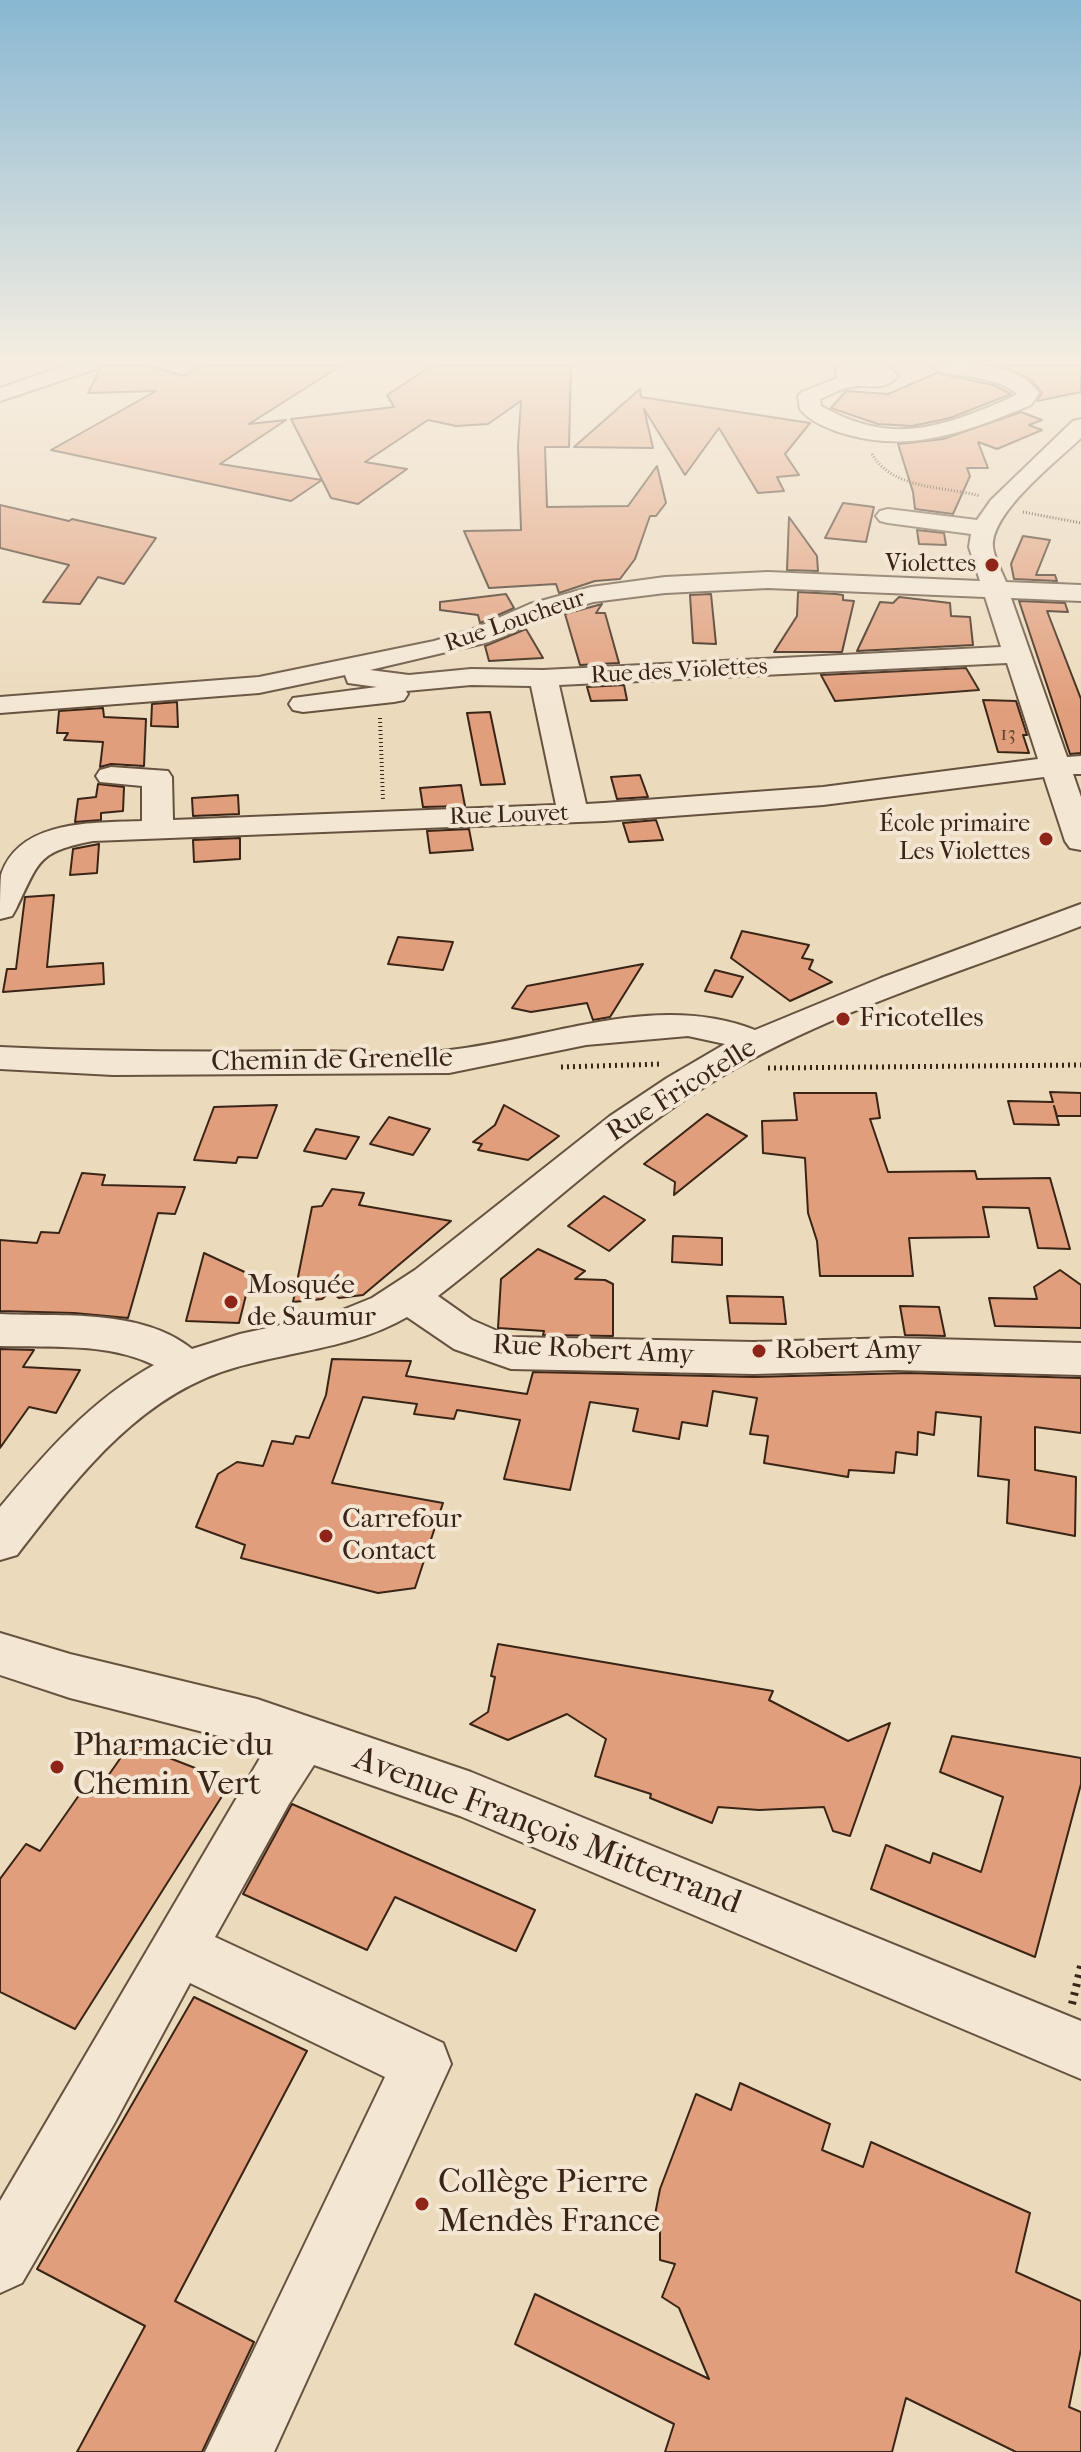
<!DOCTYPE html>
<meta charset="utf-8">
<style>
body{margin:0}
canvas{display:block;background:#ecdabd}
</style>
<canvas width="1081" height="2452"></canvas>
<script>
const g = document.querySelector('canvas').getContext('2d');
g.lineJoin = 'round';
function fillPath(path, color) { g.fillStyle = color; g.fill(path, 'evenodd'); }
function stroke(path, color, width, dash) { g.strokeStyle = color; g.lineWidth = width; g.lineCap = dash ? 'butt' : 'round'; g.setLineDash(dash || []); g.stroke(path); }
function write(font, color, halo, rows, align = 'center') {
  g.font = font + ' "IM FELL French Canon",serif'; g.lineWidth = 8; g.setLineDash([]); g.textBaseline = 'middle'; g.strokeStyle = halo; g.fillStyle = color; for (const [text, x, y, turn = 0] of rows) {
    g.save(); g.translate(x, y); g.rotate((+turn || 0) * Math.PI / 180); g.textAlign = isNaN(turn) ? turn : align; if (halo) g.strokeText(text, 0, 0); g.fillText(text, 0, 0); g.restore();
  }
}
const building = new Path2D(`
 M102,365h43l39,11 19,-11h139l-93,59 37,-4 -66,44 102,16 -31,-61 103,-12 -7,-12 46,-30h138l-2,82h-24l2,60 81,-1 29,-40 9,37 -10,13h-6l-15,43 -15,20 -25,2 -36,12 -3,-9 -67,4 -25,-57 57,-1 -3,-84 3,-45 -33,23 -32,2 -28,-6 -63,42 42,7 -49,35 -27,-6 -9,-18 -31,21 -240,-51 105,-59 -68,2z
 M999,365h82v27l-44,9 5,-8 -11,-13z
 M937,373l57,12 17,9 -61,24 -38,8 -34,-2 -47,-16 15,-17 42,3z
 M640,389l1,8 169,26 -25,31 14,21 -22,2 7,14 -26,2 -39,-65 -34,47 -41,-66 9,39 -79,-1z
 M1021,412l21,8 -13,5 13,5 -45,19 -19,-7 10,26h-21l3,8 -17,38 -38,-5 -2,-17 -15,-48 45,-5z
 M843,503l31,4 -8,35 -41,-4z
 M0,505l69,16 3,-2 84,19 -32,46 -26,-7 -18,27 -37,-2 26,-37 -69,-17z
 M789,517l28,39 1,15 -31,-1z
 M917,530l27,3 2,12 -27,-1z
 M1023,536l27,4 -14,35h19l2,6 -43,-2 -3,-15z
 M798,592l38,2 7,1v5l11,1 -12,51h-68l23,-36z
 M506,594l8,14 -34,15 -2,-8 -38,-5v-8z
 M711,594l5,50 -23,-1 -3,-48z
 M899,597l51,6 1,13 19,1 3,28 -116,6 23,-49 13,1z
 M1019,601l46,2 3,9 -21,-1 34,88v54l-11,1z
 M602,604l-6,9h9l14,50 -39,2 -15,-51z
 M526,629l17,29 -54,3 -4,-15z
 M966,668l13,22 -144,11 -14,-26z
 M624,685l3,15 -36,1 -4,-14z
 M983,700l33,1 11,34h-4l6,18 -31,-1z
 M177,702l1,25 -27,-1 1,-22z
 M103,708l1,9 42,2 -2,47 -33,-2 -11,3 3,-25 -39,-2 4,-7h-11l2,-22z
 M490,712l15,72 -24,1 -14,-72z
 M640,775l8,22 -31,2 -6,-22z
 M98,784l26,3 -1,24 -22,2v7l-26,2 3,-23 18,-2z
 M461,785l4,21 -42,1 -3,-19z
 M238,795l1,19 -46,2 -1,-18z
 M656,820l7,20 -34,2 -6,-19z
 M469,829l4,21 -43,3 -3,-22z
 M240,838v21l-46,3 -1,-22z
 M99,844l-2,29 -27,2 3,-26z
 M54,895l-7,72 56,-4 1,21 -101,8 4,-23h9l9,-72z
 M742,931l67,14 -7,13 11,2 -4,9 23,13 -42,19 -59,-43z
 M398,937l55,5 -10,28 -55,-6z
 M643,964l-33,53 -17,3 -6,-17 -56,9 -19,-4 15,-22z
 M715,970l28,7 -11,20 -27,-6z
 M1050,1092l31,1v23h-24l-3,-10 5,19 -45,-1 -6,-23 45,1z
 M794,1093h82l4,25 -10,1 18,53 87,-1 2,8 73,-1 20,71 -32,-1 -9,-40 -46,-1 6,30 -80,1 4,38h-93l-3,-35 -9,-28 -3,-55 -42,-5 -1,-32 35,-1z
 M277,1105l-20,53 -19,-1 -2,6 -42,-3 20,-53z
 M504,1105l55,31 -31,24 -50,-10 4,-6 -9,-2 22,-17z
 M707,1114l40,22 -73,59 1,-13 -31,-18z
 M389,1117l41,12 -17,26 -43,-11z
 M316,1129l43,8 -13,22 -42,-8z
 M82,1173l23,2 -3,10 83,2 -10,27 -17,-1 -30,105 -54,-5 -74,-2v-71l37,3 4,-11 18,1z
 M332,1189l32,4 -5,12 92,16 -88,74 -24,3 -9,-6 -8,7 -29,3 19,-95 10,-1z
 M604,1196l41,24 -36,31 -41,-25z
 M673,1236l49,2v27l-50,-3z
 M538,1249l47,22 -10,8 30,1 8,4v52l-70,-1 1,-4 -46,-3 3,-49z
 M204,1253l47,22 -12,48 -53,-2z
 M1060,1270l21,15v43l-86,-2 -6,-28 48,1 -3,-12z
 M727,1296l56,1 3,27 -56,-1z
 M900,1306l39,1 6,29 -40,-1z
 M0,1349l34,1 -11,17 57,3 -24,43 -27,-6 -29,41z
 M332,1359l79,2 -5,15 121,18 6,-22 221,5 156,-4 171,5v55l-46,-6v43l41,7 -1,59 -68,-13 2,-43 -31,-4 3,-59 -45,-5 -2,23 -16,-3 -1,23 -21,-3 -2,21 -45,-3 -1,7 -84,-14 4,-27 -18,-2 7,-36 -44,-7 -6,35 -25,-4 -3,17 -46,-8 5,-22 -48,-7 -20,88 -66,-11 16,-59 -63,-10 -3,9 -40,-5 3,-10 -54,-7 -31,86 111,20 -28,85 -37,5 -137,-35 4,-13 -49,-18 22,-53 19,-12 26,4 9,-25 21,3 3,-8 13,2 17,-43z
 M498,1644l275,47 -4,9 79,41 42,-18 -40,113 -17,-5 -9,-24 -65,3 -41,-3 -6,16 -62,-25 1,-4 -56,-18 11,-37 -39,-25 -59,26 -38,-16 18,-12 7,-35 -4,-1z
 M952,1736l129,22v26l-46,173 -164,-68 15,-44 44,18 3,-10 48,19 22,-75 -63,-25z
 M131,1743l100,39 -156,247 -75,-37v-113l26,-35 14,7 42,-60 12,5z
 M292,1804l243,106 -19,41 -121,-54 -28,53 -124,-56z
 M194,1997l113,54 -132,250 79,41 -52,110h-125l68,-126 -108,-57z
 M740,2083l90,41 -8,26 41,17 8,-25 159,71 -14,59 65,29v48l-12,58 12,5v40h-65l-110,-54 -14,54h-227l9,-28 -159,-80 20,-50 174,85 -30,-71 -17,-11 13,-33 -15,-4v-32l-7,-3 7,-36 36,-95 35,16z`);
fillPath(building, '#e19e7c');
stroke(building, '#392415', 2);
const minor = new Path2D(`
 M68,365h31l-3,4 -96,32v-13z
 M839,365h48l11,11c-14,17 -30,7 -48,11 -10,2 -20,8 -30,12l1,7c54,30 93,29 150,8 15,-6 32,-12 46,-20 -26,-23 -72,-14 -87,-29 37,0 83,-6 109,28l-8,12c-61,25 -116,48 -182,30 -16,-4 -39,-13 -49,-26l-2,-13 4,-4 35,-14 -1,-8z
 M1081,419v19c-24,23 -91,75 -88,109 1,11 9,25 13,35l75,3v16l-70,-3 56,159 14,-1v18h-8l8,23v53l-11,-2 -5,-7 -21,-64 -221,28 -219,16 -511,20c-56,11 -53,19 -77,68l-4,7 -12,3c0,-13 0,-31 1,-44 18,-56 93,-52 141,-54v-35l-42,-4 -4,-6 4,-6 11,-3 57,4 4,6 1,43 383,-15 -25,-119 -60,-1 -65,6 2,3 -4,6 -10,2 -91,10 -10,-2 -4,-6 4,-6 84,-11 -29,-4 -3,-8 -86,18 -259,20v-16l259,-20 175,-36 37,-11 59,-26 61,-17 74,-10 103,-5 212,9 -11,-34 2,-13 -83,-11 -8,-2 -4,-5 4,-5 8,-2 89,11 14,-20 82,-79zM768,588l217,9 16,50 -458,23 -72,-1 -62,6 -39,-5 119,-28 59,-26 45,-14 72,-9zM1007,663l31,96 -215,28 -219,16 -18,1 -27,-119z
 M1081,904v22c-116,45 -253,86 -359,150 -104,62 -189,147 -284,220l34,24 39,17 243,5 140,-4 187,5v32l-187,-5 -140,4 -243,-5 -57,-20 -47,-32c-51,30 -114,34 -170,50 -98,27 -161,112 -220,188l-17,5v-53c45,-54 91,-107 154,-142 -47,-23 -103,-17 -154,-19v-32c61,3 141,-6 192,35l48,-15 95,-21 37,-15 43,-28 195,-154 57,-38 58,-34 -37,-8 -102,9 -137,28 -336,2 -113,-6v-22c104,5 206,5 310,4 46,0 95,5 140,-1 100,-11 206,-59 305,-20l126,-52z
 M0,1633l70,21 187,45 214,73 610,249v58l-621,-263 -146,-51 -25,39 -74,133 228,106 8,21 -177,388h-69l180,-375 -195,-94 -76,141 -92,159 -22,10v-92l266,-453 -196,-50 -70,-23z`);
stroke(minor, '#66523f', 4);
stroke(new Path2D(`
 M872,454c20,36 73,32 108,42
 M1023,512l58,11`), '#392415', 3, [1, 2]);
stroke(new Path2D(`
 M380,718l3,82`), '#392415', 4, [1, 3]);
stroke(new Path2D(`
 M561,1067l102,-3
 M768,1068l313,-3`), '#392415', 5, [2, 4]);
stroke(new Path2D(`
 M1072,2004l9,-38`), '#392415', 8, [3, 6]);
fillPath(minor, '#f3e7d4');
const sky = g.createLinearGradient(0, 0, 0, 709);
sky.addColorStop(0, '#88b7d2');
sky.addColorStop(0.51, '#f6eee1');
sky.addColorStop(1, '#f6eee100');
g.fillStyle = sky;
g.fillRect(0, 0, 1081, 709);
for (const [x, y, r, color] of [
 [992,565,8,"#8f2418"],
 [1046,839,8,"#8f2418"],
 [843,1019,8,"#8f2418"],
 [231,1302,8,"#8f2418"],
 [759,1351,8,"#8f2418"],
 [326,1536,8,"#8f2418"],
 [57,1767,8,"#8f2418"],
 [422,2204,8,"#8f2418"]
]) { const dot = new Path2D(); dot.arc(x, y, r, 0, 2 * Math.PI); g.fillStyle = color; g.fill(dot); stroke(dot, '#f3e7d4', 3); }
write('20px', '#63422f', null, [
 ["13",1008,735]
]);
write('24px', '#392415', '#f3e7d4', [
 ["Violettes",976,565],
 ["École primaire",1030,825],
 ["Les Violettes",1030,853]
], 'right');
write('24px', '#392415', '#f3e7d4', [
 ["Rue Loucheur",515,622,-19],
 ["Rue des Violettes",679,672,-3],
 ["Rue Louvet",509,816,-2]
]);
write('28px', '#392415', '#f3e7d4', [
 ["Fricotelles",859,1019],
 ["Mosquée",247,1286],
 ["de Saumur",247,1318],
 ["Robert Amy",775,1351],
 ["Carrefour",342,1520],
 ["Contact",342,1552]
], 'left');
write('28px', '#392415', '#f3e7d4', [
 ["Chemin de Grenelle",332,1061,-1],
 ["Rue Fricotelle",682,1091,-32],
 ["Rue Robert Amy",593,1351,3]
]);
write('34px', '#392415', '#f3e7d4', [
 ["Pharmacie du",73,1747],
 ["Chemin Vert",73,1786],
 ["Collège Pierre",438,2184],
 ["Mendès France",438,2223]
], 'left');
write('34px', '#392415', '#f3e7d4', [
 ["Avenue François Mitterrand",547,1832,21]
]);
</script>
